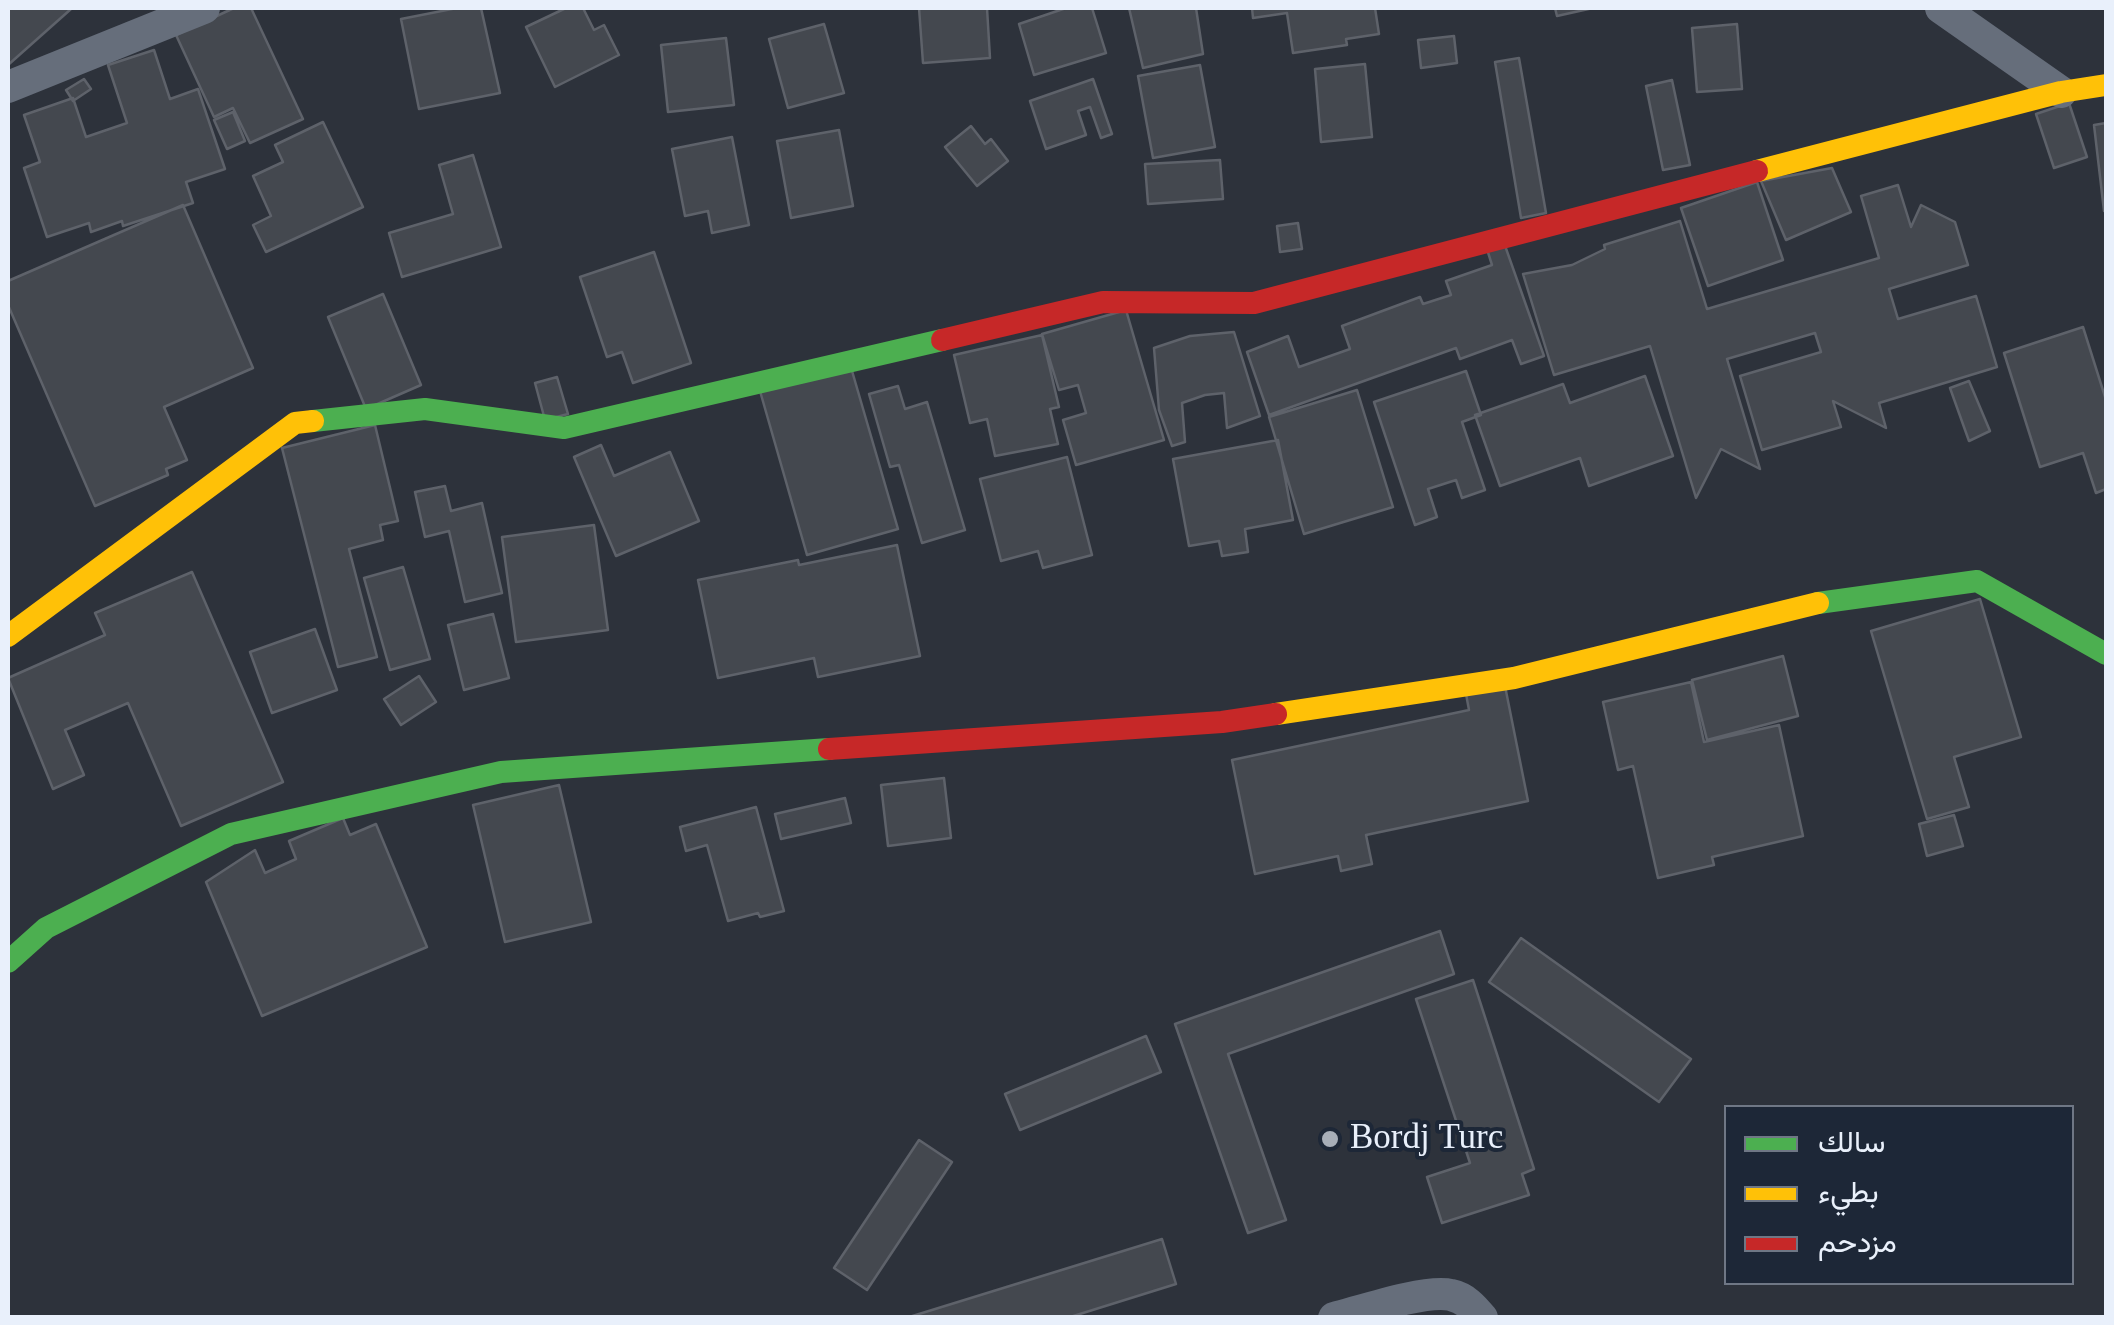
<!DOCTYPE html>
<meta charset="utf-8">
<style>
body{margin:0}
#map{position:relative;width:2114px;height:1325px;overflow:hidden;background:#2d323b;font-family:"Times New Roman",Vazirmatn,serif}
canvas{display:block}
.frame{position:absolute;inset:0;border:10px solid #e9f0fb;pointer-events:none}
.legend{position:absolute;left:1724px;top:1105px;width:350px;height:180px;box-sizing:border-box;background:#1d2737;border:2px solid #6f7785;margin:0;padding:12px 18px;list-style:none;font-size:30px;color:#e9f0fb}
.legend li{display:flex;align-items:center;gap:20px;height:50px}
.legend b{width:50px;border:2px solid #6f7785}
</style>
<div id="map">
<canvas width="2114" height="1325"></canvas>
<div class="frame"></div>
<ul class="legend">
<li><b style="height:12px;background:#4caf50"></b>سالك</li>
<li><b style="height:12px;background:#ffc107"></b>بطيء</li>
<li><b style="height:12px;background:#c62828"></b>مزدحم</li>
</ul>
</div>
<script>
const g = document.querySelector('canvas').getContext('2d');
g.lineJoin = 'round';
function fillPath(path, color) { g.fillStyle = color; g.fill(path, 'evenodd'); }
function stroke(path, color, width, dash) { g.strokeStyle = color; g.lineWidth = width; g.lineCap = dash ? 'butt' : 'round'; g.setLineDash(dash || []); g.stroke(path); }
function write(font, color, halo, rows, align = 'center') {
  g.font = font + ' "Times New Roman",serif'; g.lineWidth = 8; g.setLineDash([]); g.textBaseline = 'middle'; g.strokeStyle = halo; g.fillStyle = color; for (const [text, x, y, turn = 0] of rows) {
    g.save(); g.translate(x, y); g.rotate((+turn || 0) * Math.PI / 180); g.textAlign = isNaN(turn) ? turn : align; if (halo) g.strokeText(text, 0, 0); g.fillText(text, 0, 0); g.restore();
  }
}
const building = new Path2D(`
 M8,8h62l1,1 -63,56z
 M234,8h17l52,111 -53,24 -17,-35 -19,9 -38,-82z
 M457,8h24l19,85 -81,16 -18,-90z
 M566,8h17l11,22 10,-5 15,30 -64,32 -29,-60z
 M919,8h68l3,50 -67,5z
 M1066,8h26l14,45 -72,22 -15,-51z
 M1129,8h67l7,46 -60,14z
 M1252,8h123l4,26 -33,5 1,6 -54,8 -6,-40 -34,5z
 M1555,8h38l-36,8z
 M824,24l20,69 -56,15 -19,-69z
 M1737,24l5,65 -45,3 -5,-64z
 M1454,36l3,27 -36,5 -3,-28z
 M726,38l8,67 -66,7 -7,-67z
 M154,50l16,49 28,-10 27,80 -39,13 7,21 -70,23 -1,-5 -31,11 -2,-9 -42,14 -23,-69 16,-6 -16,-47 49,-17 13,39 41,-14 -19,-58z
 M1519,58l27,155 -25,5 -26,-156z
 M1365,64l7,73 -51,5 -6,-73z
 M1200,65l15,82 -62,11 -15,-82z
 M84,79l7,10 -18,12 -7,-11z
 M1093,79l19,55 -11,4 -11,-31 -12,4 8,24 -40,14 -16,-48z
 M1672,80l18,85 -27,5 -17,-84z
 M2069,103l18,54 -33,11 -18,-54z
 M233,112l12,29 -18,8 -13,-29z
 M323,122l40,85 -97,45 -13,-27 18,-9 -18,-40 30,-14 -8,-17z
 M2106,123v88h-2l-10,-86z
 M971,126l14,18 6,-5 17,22 -31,25 -32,-39z
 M839,130l14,76 -62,12 -14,-77z
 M732,137l17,88 -37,8 -4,-22 -23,5 -13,-67z
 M473,155l28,92 -99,30 -13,-44 64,-19 -14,-49z
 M1220,160l3,39 -75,5 -3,-40z
 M1832,168l19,44 -65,28 -25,-59z
 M1757,182l26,78 -75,26 -27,-78z
 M1898,185l13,42 10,-22 34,17 13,43 -79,24 9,30 78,-23 21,71 -118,36 7,25 -53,-27 8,26 -79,23 -22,-74 81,-24 -6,-19 -88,26 33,110 -39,-20 -25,49 -46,-152 -96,29 -31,-101 49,-9 33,-16 -1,-4 76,-24 27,88 172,-51 -18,-62z
 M183,205l70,163 -89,39 23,53 -21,9 2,6 -73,31 -87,-201v-24z
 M1298,223l4,26 -22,3 -3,-26z
 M1503,240l41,116 -23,8 -9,-24 -52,19 -4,-11 -187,67 -22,-63 41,-16 11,31 51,-18 -8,-23 78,-29 3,7 28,-9 -5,-14 46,-16 -6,-19z
 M654,252l37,111 -58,20 -11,-31 -15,5 -27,-80z
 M383,294l38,91 -55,24 -38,-92z
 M1126,310l38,130 -88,25 -13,-45 23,-7 -8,-28 -19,5 -17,-56z
 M2083,327l23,73v89l-10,4 -13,-40 -43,14 -36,-114z
 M1234,332l26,84 -33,12 -3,-35 -19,2 -23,8 3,39 -13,4 -13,-36 -5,-62 36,-12z
 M1042,335l17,72 -9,2 8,35 -63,12 -8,-37 -17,4 -16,-68z
 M850,364l48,165 -91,26 -47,-164z
 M1466,371l15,44 -19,7 23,68 -23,8 -6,-18 -28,9 9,28 -22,8 -41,-123z
 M1645,376l28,80 -84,30 -9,-28 -80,28 -25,-71 88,-31 7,19z
 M557,377l11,37 -23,6 -10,-37z
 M1969,381l21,50 -21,10 -19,-53z
 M898,386l7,23 22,-7 38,128 -43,13 -23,-78 -9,2 -21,-73z
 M1357,390l36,117 -89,27 -35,-117z
 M375,425l23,96 -18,4 3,15 -34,9 28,108 -39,10 -56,-219z
 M1278,440l15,80 -48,9 3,23 -26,4 -3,-15 -30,5 -16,-87z
 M601,445l13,31 56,-24 29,69 -83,35 -42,-99z
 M1067,457l25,98 -49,13 -5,-17 -37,10 -21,-82z
 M445,486l6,25 31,-8 20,90 -37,9 -16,-71 -24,6 -10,-45z
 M594,525l14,105 -92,12 -14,-105z
 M897,545l23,111 -102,21 -4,-19 -96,20 -20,-98 100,-20 1,5z
 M403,567l27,92 -40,11 -26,-92z
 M192,572l91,210 -102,44 -53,-123 -63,27 19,45 -31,14 -45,-111 97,-43 -10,-22z
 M1980,599l41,138 -67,20 15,50 -42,12 -56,-188z
 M493,614l16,64 -45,12 -16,-65z
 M315,629l22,61 -65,23 -22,-61z
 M1783,656l15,60 -91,24 -15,-60z
 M419,676l17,26 -35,23 -17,-26z
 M1691,682l13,60 75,-17 24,111 -91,21 2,8 -56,13 -25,-112 -15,4 -15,-68z
 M1505,686l23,115 -162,34 6,29 -31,7 -3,-15 -83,18 -23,-114 237,-50 -3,-16z
 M944,778l7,60 -63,8 -7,-61z
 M559,785l32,137 -86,20 -32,-137z
 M845,798l6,25 -70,16 -6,-25z
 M756,807l28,104 -24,6 -2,-4 -30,8 -21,-76 -21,6 -6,-24z
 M1954,815l9,31 -36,10 -8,-32z
 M343,818l7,17 26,-11 51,123 -165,69 -56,-134 49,-32 10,23 31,-14 -7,-18z
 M1440,931l14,43 -226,80 58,166 -38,13 -73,-209z
 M1521,938l170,121 -32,43 -170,-120z
 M1473,980l61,189 -12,5 7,21 -87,28 -15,-46 43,-14 -54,-164z
 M1146,1036l15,36 -141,58 -15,-36z
 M919,1140l33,22 -85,128 -33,-22z
 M1162,1239l14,45 -109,34h-161z`);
fillPath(building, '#44484f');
stroke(building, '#5e626a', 2.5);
stroke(new Path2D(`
 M1941,8l120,84
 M8,87l196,-79
 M1334,1318c27,-7 92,-29 117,-23 14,3 22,12 31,23`), '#666e7b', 32);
stroke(new Path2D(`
 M313,421l112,-12 139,19 378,-88
 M1818,603l159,-22 129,73
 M8,962l38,-34 185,-94 270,-62 328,-23`), '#4caf50', 22);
stroke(new Path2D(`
 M1757,171l304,-79 45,-7
 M8,636l287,-213 18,-2
 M1276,714l238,-36 304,-75`), '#ffc107', 22);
stroke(new Path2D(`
 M942,340l161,-38 151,1 503,-132
 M829,749l393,-27 54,-8`), '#c62828', 22);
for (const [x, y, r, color] of [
 [1330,1139,10,"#a7aeb8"]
]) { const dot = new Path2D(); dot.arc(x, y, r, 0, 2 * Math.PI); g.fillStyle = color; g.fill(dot); stroke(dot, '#1d2737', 4); }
write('35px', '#e9f0fb', '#1d2737', [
 ["Bordj Turc",1350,1139]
], 'left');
</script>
